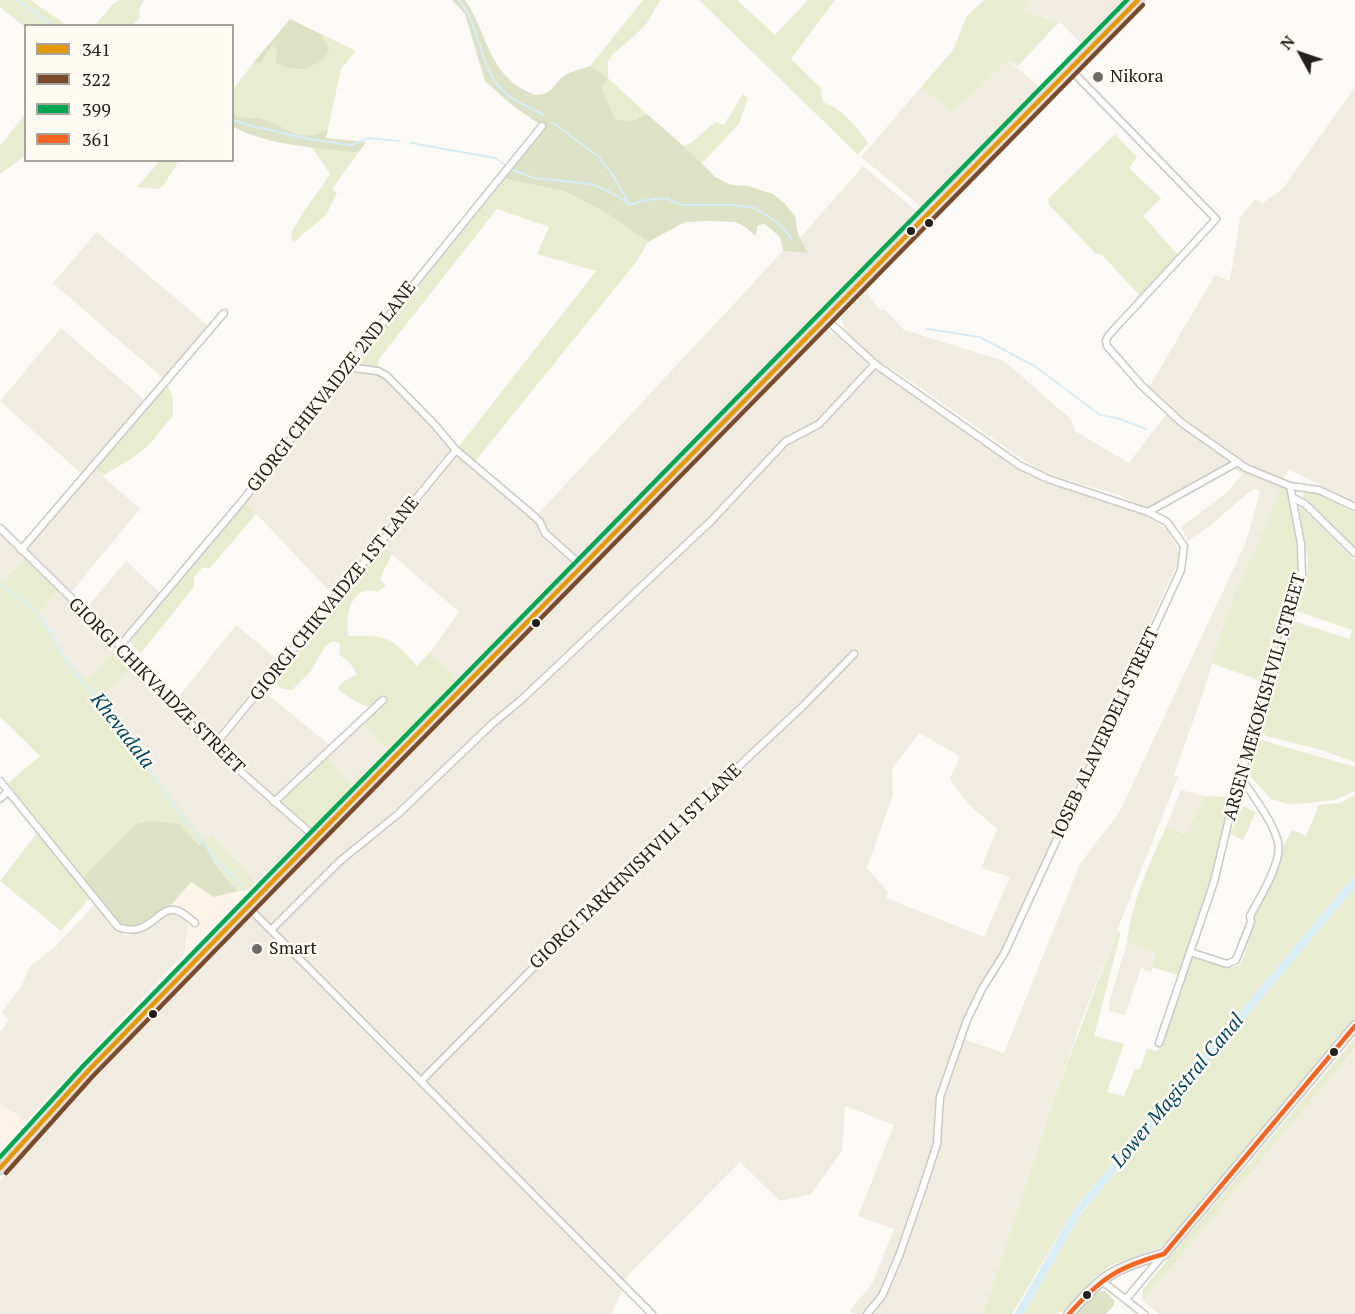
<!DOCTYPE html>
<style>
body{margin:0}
#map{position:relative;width:1355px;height:1314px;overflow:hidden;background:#fcfaf6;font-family:"PT Serif",serif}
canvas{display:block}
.legend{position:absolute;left:24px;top:24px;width:210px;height:138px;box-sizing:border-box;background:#fffbf3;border:2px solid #a7a39d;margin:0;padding:8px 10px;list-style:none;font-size:18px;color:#22201d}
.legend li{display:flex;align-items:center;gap:12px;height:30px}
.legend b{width:30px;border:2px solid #a7a39d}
.north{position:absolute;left:1271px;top:24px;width:60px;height:60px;-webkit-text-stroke:4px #fffbf3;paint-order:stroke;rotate:310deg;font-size:16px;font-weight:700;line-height:24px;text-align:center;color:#22201d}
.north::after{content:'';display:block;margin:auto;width:21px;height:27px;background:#22201d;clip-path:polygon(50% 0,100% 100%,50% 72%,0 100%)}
</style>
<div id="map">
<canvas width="1355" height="1314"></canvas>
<ul class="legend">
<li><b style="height:8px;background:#e29903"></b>341</li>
<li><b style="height:8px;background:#7a4b2a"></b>322</li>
<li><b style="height:8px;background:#00a651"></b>399</li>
<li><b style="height:8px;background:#f26522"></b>361</li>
</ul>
<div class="north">N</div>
</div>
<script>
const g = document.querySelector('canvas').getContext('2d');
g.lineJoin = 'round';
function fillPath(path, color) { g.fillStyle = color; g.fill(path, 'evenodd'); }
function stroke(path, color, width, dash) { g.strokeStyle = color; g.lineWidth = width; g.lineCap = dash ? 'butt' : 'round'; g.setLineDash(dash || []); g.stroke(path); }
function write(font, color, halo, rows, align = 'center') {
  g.font = font + ' "PT Serif",serif'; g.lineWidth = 5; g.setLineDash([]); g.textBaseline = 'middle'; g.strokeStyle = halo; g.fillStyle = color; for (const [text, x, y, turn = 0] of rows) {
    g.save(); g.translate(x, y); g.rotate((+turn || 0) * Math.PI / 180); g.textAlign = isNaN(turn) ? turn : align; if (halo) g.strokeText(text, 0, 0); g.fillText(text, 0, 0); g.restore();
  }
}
fillPath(new Path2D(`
 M191,881l23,16 34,-7 -64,64 4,-32 -8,-7 -7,-2 -2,-8z
 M0,1103l26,19 -26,29z`), '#fdf4e8');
fillPath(new Path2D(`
 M1030,0h101l-47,47 -22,-23 -15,-7 -25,-7z
 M1008,61l35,28 -118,121 -64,-53 60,-70 32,26z
 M1355,87v416l-67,-34 -32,79 -21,44 -32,101 -29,82 4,2 -94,237 -28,79 -73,221h-127l-7,-3 23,-27 22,-55 -36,-13 36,-91 -49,-19 -3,45 -31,43 -31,7 -40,-39 -112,113 -16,39h-612v-133l62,-71 47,-51 718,-728 11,4 33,29 147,103 32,17 96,32 24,16 10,25 -177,394 -22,36 -24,50 47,16 76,-189 40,-53 126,-269 14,-51 -5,-2 -7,4 -38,33 -22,15 -7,-14 44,-33 17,-19 -13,-13 -81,47 -29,-14 -75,-22 -22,-14 -107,-75 -39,-25 -30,-25 -5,-15 2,-4 23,-23 15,19 3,-2 20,21 100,31 67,58 4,12 54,32 38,-50 -22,-19 70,-119 15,6 10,-63 15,-19 7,5 22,-17zM919,733l41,23 -10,23 19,26 28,24 -16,39 29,9 -26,60 -98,-39 2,-6 -21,-24 26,-73 -1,-26z
 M863,166l58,49 -342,345 -34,-27 31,30 -115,118 -31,-29 29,-40 -79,-68 -44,54 -93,-98 104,-133 31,4 78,79 81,65 246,-264 25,2 -8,-15z
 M97,232l114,96 -45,53 -113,-98z
 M61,328l86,74 -55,65 48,42 -72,87 16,15 42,-50 37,35 -43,50 -33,34 -15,-14 -23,-36 -9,-19 21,-21 -55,-10 -6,-3v-49l20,22 64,-74 -84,-75z
 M236,625l46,38 -21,26 71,58 27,-26 30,31 -36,35 -28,-33 -16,78 -53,50 -44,-48 -7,7 -63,-83 -40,-60 34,-33 36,40z
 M1181,790l24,6 -18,40 -21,-9z
 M95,904l21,26 11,6 21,-6 18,-15 7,-2 7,2 8,7 -4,32 -134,141 -24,27 -26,-19v-71l9,-12 -8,-7 21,-28 8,-19 26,-20z
 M1127,942l29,12 -5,18 -10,-4 -16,47 -16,-4v-8z
 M1355,1049v265h-196l-16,-13z`), '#f0ece2');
fillPath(new Path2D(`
 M0,0h31l35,25 -40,1 -1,1 -23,-18 -2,-3z
 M120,0h24l-5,9 1,8 -7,8h-38l19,-22z
 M643,0h17l-13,23 -14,14 -20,17 -5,7v17l39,36 -15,7 -17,-2 -14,-32 6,-9 -17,-12z
 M699,0h38l38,35 33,-35h27l-44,59 30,29 2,14c22,9 31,22 45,41l-10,12z
 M984,0h46l-7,10 36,12 -41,44 -10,-5 -55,52 -32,-26 32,-37 13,-33z
 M321,34l35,17 -15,18 -13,60c-31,16 -40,-3 -68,-11 -5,-2 -9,1 -14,0 -4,0 -10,-4 -13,-5l-1,-22 21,-28h8l11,-17 5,4 52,-2z
 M743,94l5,4 -9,26 -37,39 -18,-17 8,-4 23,-20 9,3z
 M25,114v42l-25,18v-28z
 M1115,134l22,23 -8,11 32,30 -18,18 35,39 -37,42 -39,-42 -6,-1 -47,-49 -1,-6z
 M311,146l47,7 -26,36 5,4 -11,22 -33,28 -2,-9c11,-22 26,-40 39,-60z
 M160,161h19l-16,25 -5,3 -21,-2z
 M501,178l63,13 41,21 43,30 -11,19 -164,203 -17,-14 140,-179 -59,-17 12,-27 -52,-18 -118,150 -1,12 -31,-4z
 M166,381l7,18v17c-9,9 -16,21 -25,30 -13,12 -30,20 -45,30l-11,-9z
 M1281,485l5,3 3,10 11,66 -1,11 -30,109 -58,-21 24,-71 21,-44z
 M1308,491h5l42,22v38l-52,-54 1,-4z
 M243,500l13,14 -46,54h-8l-8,10v9l-53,66 -11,-10 20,-32z
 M1301,507l54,53v202l-34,-12 -55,-14 -6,-7 33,-108 57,18 2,-9 -56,-19 11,-37 1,-13 -10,-50z
 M380,544l12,10 -12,25 6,7 -9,6c-26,-8 -33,25 -28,44 39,-1 42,1 68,30l13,-14 31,29 -72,71 -30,-31 13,-12 -17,-8 -18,-12 7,-8 13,-7 -7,-11 -11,-9 1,-10 -7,-3 -8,5 -14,25 -19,19 -10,-1 -6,-6 6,-20z
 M27,557l34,32 -21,23c12,24 26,50 47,67l33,-33 16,19 -34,33 10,12 30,48 63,82 7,-6 44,48 -8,8 -9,1c-15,-16 -27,-28 -34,-50l-6,6 -20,-24 -27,-2 -15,2 -56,56 -73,-96 32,-27 -40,-39v-140l6,3z
 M1258,739l97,28v24l-19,9 -26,3 -23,1 -16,-5 -22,-24 -1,-6z
 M325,754l28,33 -44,45 -35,-30z
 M1355,795v80l-280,333 -63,106h-29l73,-221 61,-162 4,1 -27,104 30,8 -17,48 17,4 11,-27h5l7,-20 11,2 33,-95 40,12 10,-4 13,-39 -2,-11 26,-47 3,-7 -1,-7 12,-23 14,6 13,-31 21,-2z
 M1205,796l28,1 -18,74 -36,105 -27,-9 4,-13 -29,-12c6,-44 21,-75 39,-115l21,8z
 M1243,806l13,6 -13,28 -13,-6z
 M37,833l53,65 -29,33 -61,-50z
 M1355,886v133l-190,227 -54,19 -19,15 -27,31 -11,3h-32l59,-100z
 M1355,1038v11l-212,252 -1,-11z`), '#e8edd2');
fillPath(new Path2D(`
 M452,0h13c22,32 23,72 61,91 4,2 8,4 13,4 14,-2 16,-13 25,-19 7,-5 18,-7 26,-10l18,12 -7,9 14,32 17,2 15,-7 48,42 20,21 16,8 17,1 25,8 11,9 11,13 3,18 10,19 -25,-2 -3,-14 -15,-13 -7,1 -2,11 -12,-10 -9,-4 -24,-1 -26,1 -37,20 -43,-30 -41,-21 -63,-13 41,-52 -30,-21 -27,-24 -20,-67z
 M290,19l31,15 8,14c-2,8 -6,10 -12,15 -14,10 -26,6 -41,0l1,-13 -5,-4 -11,17h-8z
 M232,113c4,1 10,5 14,5 5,1 9,-2 14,0 28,8 37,27 68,11l-2,9 40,4 -8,11c-42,-6 -88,-7 -125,-26z
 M152,821l27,2 20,23 6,-5c7,22 18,34 34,50l-25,6 -23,-15 -20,23 -35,21 -16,-2 -5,-4 -34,-41 56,-56z
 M1101,1291h4l9,9v5l-8,9h-31l13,-16z`), '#dde2c6');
stroke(new Path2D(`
 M17,0l37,26
 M459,0c21,25 20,64 41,88 11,13 30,19 44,27
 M232,120l20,6 62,14 38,5 16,-7 31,3
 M552,122l47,35 13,17 17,30
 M411,143l84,15 9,6
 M513,170l21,8 58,6 22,10 16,11 16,-5 19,-2 17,7h51l22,3 23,15 14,16
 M927,329l53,8 56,30 64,48 17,3 29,11
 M0,584l38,28 33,57 40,44 54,80 51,67 25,24`), '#d9edf7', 2);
stroke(new Path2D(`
 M1019,1314l58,-102 278,-331`), '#d9edf7', 8);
const street = new Path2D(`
 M1070,69l146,150 -108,117 -2,5 1,5 35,40 40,37 64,45 44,18 29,4 36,17
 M826,319l49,45 144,101 29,14 100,33 19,10 17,24 -3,24 -177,384 -22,35 -15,31 -27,77 -3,47 -15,46 -23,66 -17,40 -15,18
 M347,367l31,4 9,5 48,49 21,25 78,66 6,6 5,11 38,34
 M1292,497l13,7 50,49
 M1148,512l90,-50
 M0,528l120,118 52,59 41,42 103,91
 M21,550l203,-237
 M120,646l123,-146 104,-133 195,-241
 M213,747l243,-297
 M0,781l118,146c31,12 39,-20 57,-17 7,1 14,8 20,13
 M0,799l8,-8
 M274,802l109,-102
 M248,907l404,407
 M271,930l69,-69 58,-47 94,-90 29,-24 191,-180 73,-78 34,-18 56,-60
 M1190,952l37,12 9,-4 15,-38 -1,-6c9,-17 33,-55 28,-74 -6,-23 -25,-45 -37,-65
 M1159,1043l55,-161 21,-88 57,-179 10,-39 -1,-32 -11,-58
 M421,1081l235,-237 148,-139 50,-51
 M1099,1282l8,3 37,29
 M1126,1299l38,-45`);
const secondary = new Path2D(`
 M1069,1314c34,-39 44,-46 95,-60l191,-228`);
const highway = new Path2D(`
 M0,1168l38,-44 50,-53 180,-185 870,-886`);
stroke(street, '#cac9c6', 9);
stroke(secondary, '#cac9c6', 12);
stroke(highway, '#d6d5d3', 15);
stroke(street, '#fffefe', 6);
stroke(secondary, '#f7f4f3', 9);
stroke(highway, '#e5dbdb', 12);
stroke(new Path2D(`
 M0,1168l88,-97 180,-185 870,-886`), '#e29903', 4.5);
stroke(new Path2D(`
 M6,1173l87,-97 180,-185 870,-886`), '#7a4b2a', 4.5);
stroke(new Path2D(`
 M0,1157l83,-91 180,-185 864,-881`), '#00a651', 4.5);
stroke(new Path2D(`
 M1069,1314c32,-36 49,-47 95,-60l191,-228`), '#f26522', 4.5);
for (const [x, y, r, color] of [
 [1098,77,6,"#6e6c69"],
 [929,223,5,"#22201d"],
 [911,231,5,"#22201d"],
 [536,623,5,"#22201d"],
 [257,949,6,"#6e6c69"],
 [153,1014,5,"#22201d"],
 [1334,1052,5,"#22201d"],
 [1087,1295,5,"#22201d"]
]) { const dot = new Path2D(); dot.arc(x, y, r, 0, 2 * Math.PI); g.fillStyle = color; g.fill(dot); stroke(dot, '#fffbf3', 2); }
write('18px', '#22201d', '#fffbf3', [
 ["Nikora",1110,77],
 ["Smart",269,949]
], 'left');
write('18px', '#22201d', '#fffbf3', [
 ["GIORGI CHIKVAIDZE 2ND LANE",332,387,-52],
 ["GIORGI CHIKVAIDZE 1ST LANE",335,599,-51],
 ["GIORGI CHIKVAIDZE STREET",156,686,45],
 ["ARSEN MEKOKISHVILI STREET",1265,697,-74],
 ["IOSEB ALAVERDELI STREET",1106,733,-65],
 ["GIORGI TARKHNISHVILI 1ST LANE",636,867,-44]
]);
write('italic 20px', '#054864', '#fffbf3', [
 ["Khevadala",122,731,52],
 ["Lower Magistral Canal",1178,1091,-50]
]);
</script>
